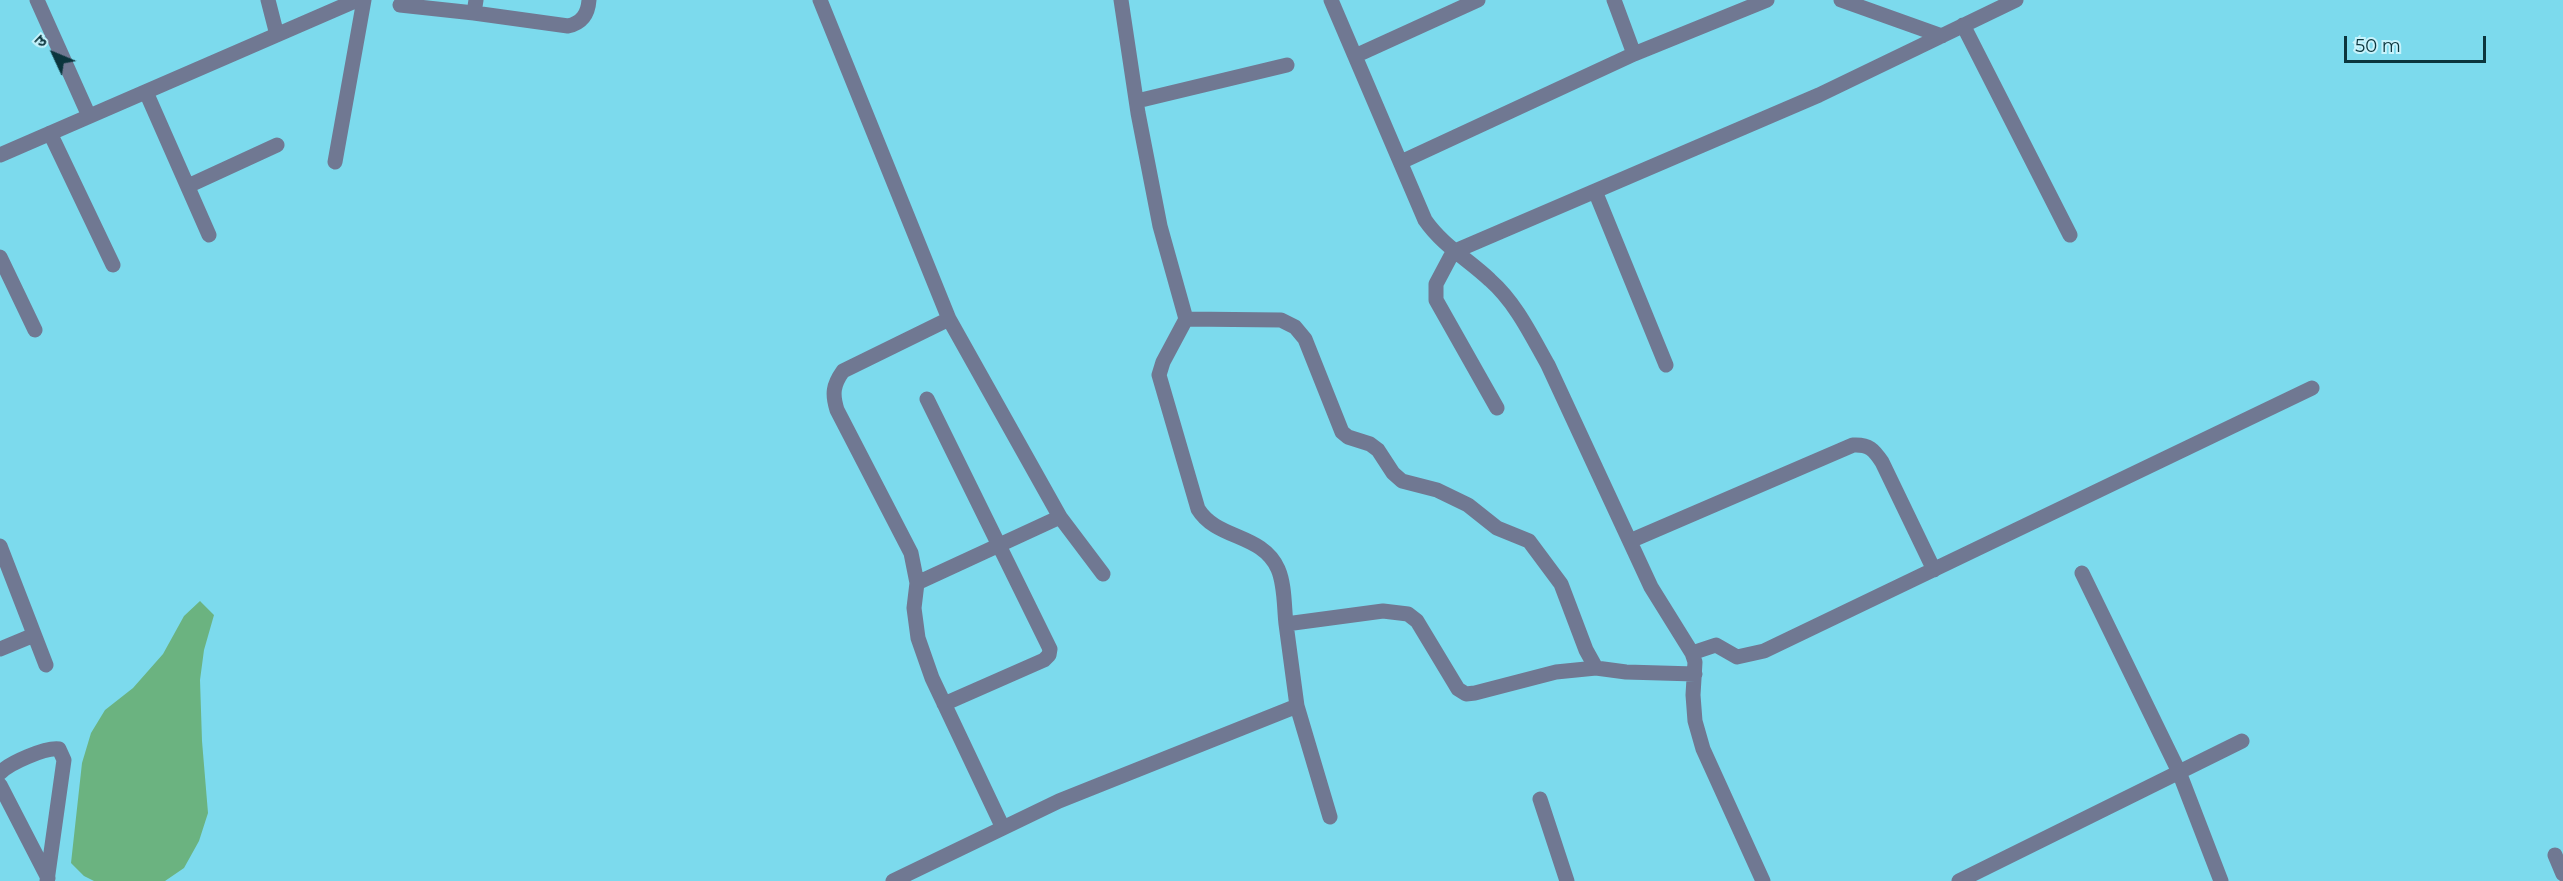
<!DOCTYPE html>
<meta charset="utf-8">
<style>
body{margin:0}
#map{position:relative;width:2563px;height:881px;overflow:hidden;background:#7cdaed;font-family:Montserrat,"Noto Sans Devanagari",sans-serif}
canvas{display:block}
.north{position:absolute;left:24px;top:24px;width:60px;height:60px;-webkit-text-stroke:4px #c7f3fc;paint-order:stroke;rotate:314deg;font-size:16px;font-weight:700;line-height:24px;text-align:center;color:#0b353d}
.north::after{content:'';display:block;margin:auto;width:21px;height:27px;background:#0b353d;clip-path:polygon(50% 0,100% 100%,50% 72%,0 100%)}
.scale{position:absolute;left:2344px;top:36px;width:142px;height:27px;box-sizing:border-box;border:3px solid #0b353d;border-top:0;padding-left:8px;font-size:18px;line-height:21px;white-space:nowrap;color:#0b353d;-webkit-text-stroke:4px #c7f3fc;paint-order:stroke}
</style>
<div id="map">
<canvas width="2563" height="881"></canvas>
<div class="north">उ</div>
<div class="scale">50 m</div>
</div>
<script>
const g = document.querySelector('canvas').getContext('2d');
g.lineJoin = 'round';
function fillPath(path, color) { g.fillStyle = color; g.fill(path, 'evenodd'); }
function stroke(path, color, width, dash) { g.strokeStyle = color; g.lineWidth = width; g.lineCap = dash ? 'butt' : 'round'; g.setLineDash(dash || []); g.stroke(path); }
fillPath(new Path2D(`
 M200,601l14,14 -10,35 -4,30 2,61 6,72 -9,28 -15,27 -19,13h-71l-10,-5 -13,-13 11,-100 9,-30 14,-23 28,-22 30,-34 21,-38z`), '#6bb380');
stroke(new Path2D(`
 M37,0l52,116
 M268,0l9,35
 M476,0l-2,13 94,13c14,-3 20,-12 21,-26
 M820,0l129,319 -106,52c-10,14 -11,23 -6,39l74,143 6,30 -3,25 4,30 14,40 71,150
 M1121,0l17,113 22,113 26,93 95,1 14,7 10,12 37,93 6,5 22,7 8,6 15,23 9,8 35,9 31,15 29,23 32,13 32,43 25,66 10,18
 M1331,0l94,220c18,26 43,39 65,60 26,23 41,55 58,85l103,222 41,66 3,9 -2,33 2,26 8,28 60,132
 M1614,0l20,54
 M1841,0l101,36
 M400,5l74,8
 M1963,25l107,210
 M1355,56l123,-56
 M146,92l63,143
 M1137,101l150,-36
 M50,133l63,132
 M0,155l357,-155
 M335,162l29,-162
 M1401,162l233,-108 133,-54
 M188,186l89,-41
 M1595,191l71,174
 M0,257l35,73
 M949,319l111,198 43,57
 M1186,319l-23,43 -4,13 39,134c19,31 64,24 80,60 7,16 6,38 8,55
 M927,399l123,250 -1,6 -5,5 -100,44
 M1497,408l-61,-108v-16l17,-32 366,-157 197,-95
 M1630,541l223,-96c16,-1 21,5 29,17l52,108
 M0,546l46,119
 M2082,573l97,199 42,109
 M917,583l143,-66
 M0,649l34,-14
 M1692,653l24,-8 21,12 27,-6 548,-263
 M0,773c9,-10 46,-26 59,-24l5,11 -17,121
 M0,785l48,93
 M1540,799l27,82
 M1330,817l-33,-111 -11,-82 97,-13 25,3 9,7 41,68 8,5 9,-1 81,-21 40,-4 30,4 69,2
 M2555,855l8,19
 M893,881l166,-80 238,-95
 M1959,881l283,-140`), '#707892', 15);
</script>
